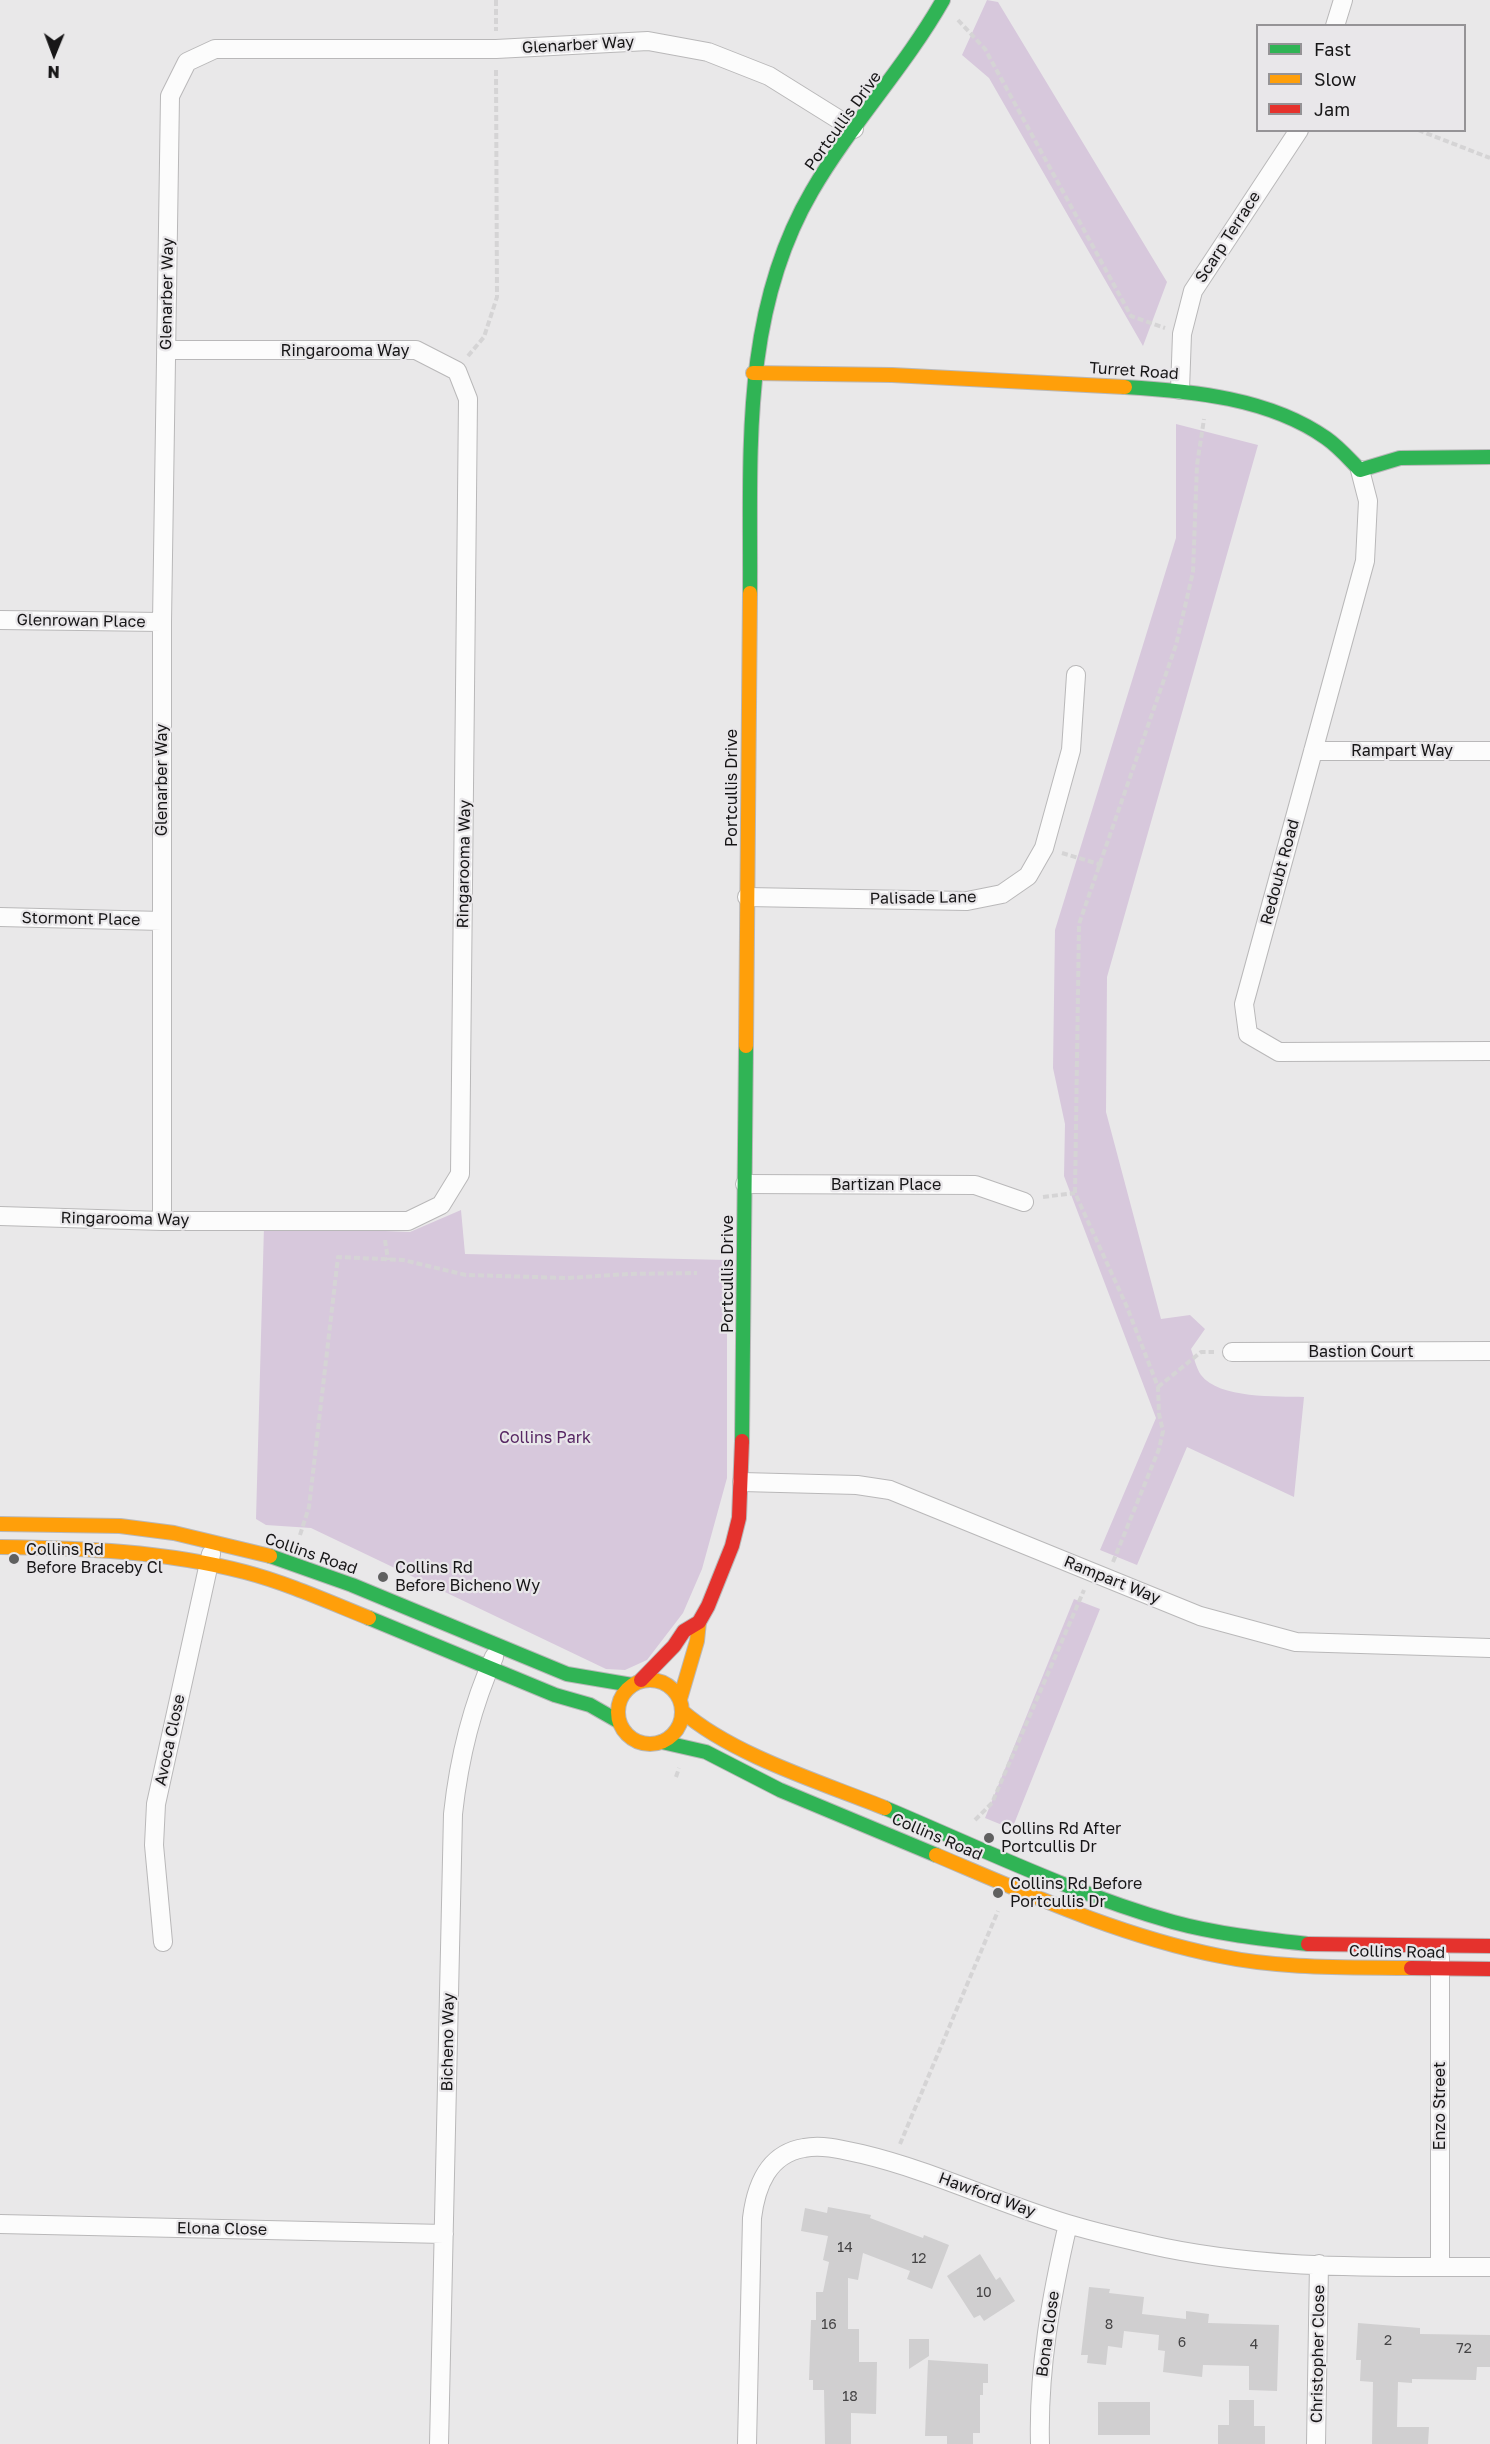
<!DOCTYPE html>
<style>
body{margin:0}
#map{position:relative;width:1490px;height:2444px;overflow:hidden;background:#e9e8e9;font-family:"Golos Text",sans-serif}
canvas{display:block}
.legend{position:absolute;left:1256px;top:24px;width:210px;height:108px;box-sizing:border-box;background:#e9e7ea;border:2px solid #959396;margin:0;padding:8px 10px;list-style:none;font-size:18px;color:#171617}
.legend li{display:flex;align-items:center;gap:12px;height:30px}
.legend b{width:30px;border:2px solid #959396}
.north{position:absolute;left:24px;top:24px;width:60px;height:60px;-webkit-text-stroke:4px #e9e7ea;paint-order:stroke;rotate:181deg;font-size:16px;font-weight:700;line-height:24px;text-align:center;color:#171617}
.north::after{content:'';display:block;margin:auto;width:21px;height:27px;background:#171617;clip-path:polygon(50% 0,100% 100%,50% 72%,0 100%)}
</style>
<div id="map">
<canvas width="1490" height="2444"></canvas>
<ul class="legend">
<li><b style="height:8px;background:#30b455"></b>Fast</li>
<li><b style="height:8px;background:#ff9f0a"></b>Slow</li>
<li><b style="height:8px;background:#e5322d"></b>Jam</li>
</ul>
<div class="north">N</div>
</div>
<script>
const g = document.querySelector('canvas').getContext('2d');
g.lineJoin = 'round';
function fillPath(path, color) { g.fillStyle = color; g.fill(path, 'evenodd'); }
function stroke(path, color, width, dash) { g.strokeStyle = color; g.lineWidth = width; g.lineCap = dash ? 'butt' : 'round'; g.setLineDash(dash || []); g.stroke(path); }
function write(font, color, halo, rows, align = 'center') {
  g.font = font + ' "Golos Text",sans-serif'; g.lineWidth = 4.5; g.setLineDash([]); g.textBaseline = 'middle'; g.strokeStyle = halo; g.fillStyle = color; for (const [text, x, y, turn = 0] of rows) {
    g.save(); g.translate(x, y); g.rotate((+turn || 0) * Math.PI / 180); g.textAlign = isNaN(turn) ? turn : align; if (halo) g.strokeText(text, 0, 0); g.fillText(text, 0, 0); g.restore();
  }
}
fillPath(new Path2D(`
 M987,0l11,2 169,280 -24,64 -154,-268 -27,-23z
 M1176,424l82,21 -151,532 -1,135 55,207 29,-4 15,14 -14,20c3,8 5,19 10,26 18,24 76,21 103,22l-10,100 -107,-50 -50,118 -37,-15 56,-132 -92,-242 1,-52 -12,-56 2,-138 121,-392z
 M461,1210l4,44 262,6v218l-25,91 -19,44 -36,47 -22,10 -19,-1 -295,-141 -45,-3 -10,-6 8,-293 146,6z
 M1074,1599l26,10 -88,220 -27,-11z`), '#d7c8dc');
fillPath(new Path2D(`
 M828,2207l43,8 -1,3 53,20 1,-3 25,10 -17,44 -25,-10 3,-8 -47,-18 -5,27 -10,-2v51h11v33h18l-1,52 -25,-1v31h-26l-1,-54h-11v-10h-4l2,-60h5v-28h7l6,-30 -6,-2 5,-24 -27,-5 4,-23 22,5z
 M980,2254l16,26 4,-3 15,24 -31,20 -4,-6 -6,3 -27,-42z
 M1089,2287l21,2 -1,4 35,4 -2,17 44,5v-8l23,3 -1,9 71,2 -2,66 -28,-1v-24l-46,-1 -1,12 -39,-5 2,-21 -7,-1 1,-15 -35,-4 -2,17 -14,-2 -2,19 -19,-2 1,-8h-7z
 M1358,2323l62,5v6l70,1v32h-13l-1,13 -64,-1v4l-14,-1 -1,45h32l-1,17h-56l1,-62 -13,-1 1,-21h-5z
 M909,2339h20v17l-20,13z
 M928,2360l60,4v19h-5v12h-3v38h-7v11h-26v-8h-22z
 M1229,2400h25v26h11v18h-47v-19h11z
 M1098,2402h52v33h-52z`), '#d0cfd0');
const street = new Path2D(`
 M1335,26l8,-26
 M1180,390l2,-56 11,-43 106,-161
 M1360,470l8,31 -3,60 -121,443 4,30 31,18 211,-1
 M0,620l162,2
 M1313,751h177
 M747,897l220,4 35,-7 26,-18 16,-28 27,-98 5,-75
 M0,917l162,4
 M745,1184l230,1 49,17
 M0,1216l162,5h246l33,-16 19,-31 8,-775 -11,-28 -41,-21h-250
 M162,1221v-599l8,-526 17,-34 28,-13h281l152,-8 60,11 61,24 85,53
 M1232,1352l258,-1
 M742,1482l115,3 33,5 310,126 96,26 194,6
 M163,1942l-9,-97 2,-41 55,-250
 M0,2224l444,10
 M1440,2267v-310
 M439,2444l14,-630c6,-56 18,-106 41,-157
 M747,2444l5,-226c4,-32 16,-64 52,-70 18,-4 40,2 58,6 71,17 136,49 206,70 26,8 53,14 79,20 112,26 229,23 343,23
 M1040,2444c-2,-74 11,-147 28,-220
 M1316,2444l3,-180`);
const fast = new Path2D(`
 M1125,387c67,4 144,11 201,51 13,9 23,21 34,32l40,-12 90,-1
 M750,593c1,-138 -10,-279 62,-402 39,-67 93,-124 131,-191
 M742,1441l4,-395
 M270,1556l82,29 215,89 65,11
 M369,1618l186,77 35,10 28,16
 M662,1742l44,10 74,38 156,65
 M885,1808c95,40 189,86 288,114 44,12 90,17 135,22`);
const slow = new Path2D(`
 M753,373l139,2 233,12
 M746,1046l4,-453
 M0,1524l120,2 54,7 96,23
 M0,1547c82,1 164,4 245,25 42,11 84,30 124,46
 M618 1712a32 32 0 1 1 64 0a32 32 0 1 1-64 0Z
 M680,1699l17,-58 2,-19
 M682,1711c50,44 141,72 203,97
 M936,1855c92,39 184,81 284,101 62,13 128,11 191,12`);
const jam = new Path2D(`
 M641,1680l33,-34 10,-15 15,-9 9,-16 24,-60 7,-28 3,-77
 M1308,1944l182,2
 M1411,1968l79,1`);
stroke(street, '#b9b8b9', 20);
stroke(fast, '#b9b8b9', 16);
stroke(slow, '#b9b8b9', 16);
stroke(jam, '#b9b8b9', 16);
stroke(new Path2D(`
 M496,0v31
 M958,20l27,29 146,267 34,12
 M1418,130l72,28
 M468,356l16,-19 13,-40 -1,-229
 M1062,853l40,12
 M1043,1197l32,-4
 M385,1240l3,20
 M1158,1387l43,-35h13
 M300,1535l9,-28 29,-250 65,3 63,15 102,3 60,-4 69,-1
 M1113,1562l46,-113 4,-18 -4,-17 -1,-27 -31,-80 -52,-114 4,-269 97,-279 17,-73 4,-107 7,-46
 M676,1777l3,-9
 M975,1820l17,-17 92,-213
 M900,2144l98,-233`), '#d5d4d5', 4, [6, 3]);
stroke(street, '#fcfcfc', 18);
stroke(fast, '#30b455', 14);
stroke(slow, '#ff9f0a', 14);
stroke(jam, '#e5322d', 14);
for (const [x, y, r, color] of [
 [14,1559,6,"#606060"],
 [383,1577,6,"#606060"],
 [989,1838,6,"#606060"],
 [998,1893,6,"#606060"]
]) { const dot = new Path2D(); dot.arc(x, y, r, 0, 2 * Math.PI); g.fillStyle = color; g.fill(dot); stroke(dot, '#e9e7ea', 2); }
write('14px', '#454445', null, [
 ["14",845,2248],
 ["12",919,2259],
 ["10",984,2293],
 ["16",829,2325],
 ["8",1109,2325],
 ["2",1388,2341],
 ["6",1182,2343],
 ["4",1254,2345],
 ["72",1464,2349],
 ["18",850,2397]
]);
write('16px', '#171617', '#e9e7ea', [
 ["Glenarber Way",578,45,-3],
 ["Portcullis Drive",843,121,-54],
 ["Scarp Terrace",1228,237,-57],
 ["Glenarber Way",167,294,-89],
 ["Ringarooma Way",345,351],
 ["Turret Road",1134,371,4],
 ["Glenrowan Place",81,621,1],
 ["Rampart Way",1402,751],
 ["Glenarber Way",162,780,-90],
 ["Portcullis Drive",732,788,-90],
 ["Ringarooma Way",464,864,-89],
 ["Redoubt Road",1280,872,-75],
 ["Palisade Lane",923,898,-1],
 ["Stormont Place",81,919,1],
 ["Bartizan Place",886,1185],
 ["Ringarooma Way",125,1219,1],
 ["Portcullis Drive",728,1274,-90],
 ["Bastion Court",1361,1352],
 ["Collins Road",311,1554,19],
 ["Rampart Way",1112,1580,22],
 ["Avoca Close",170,1740,-78],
 ["Collins Road",937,1837,23],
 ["Collins Road",1397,1952,1],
 ["Bicheno Way",448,2042,-89],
 ["Enzo Street",1440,2106,-90],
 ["Hawford Way",987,2195,20],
 ["Elona Close",222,2229,1],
 ["Bona Close",1048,2334,-82],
 ["Christopher Close",1318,2354,-89]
]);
write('16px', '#572763', '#e9e7ea', [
 ["Collins Park",545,1438]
]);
write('16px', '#171617', '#e9e7ea', [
 ["Collins Rd",26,1550],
 ["Before Braceby Cl",26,1568],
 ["Collins Rd",395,1568],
 ["Before Bicheno Wy",395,1586],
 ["Collins Rd After",1001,1829],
 ["Portcullis Dr",1001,1847],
 ["Collins Rd Before",1010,1884],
 ["Portcullis Dr",1010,1902]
], 'left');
</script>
